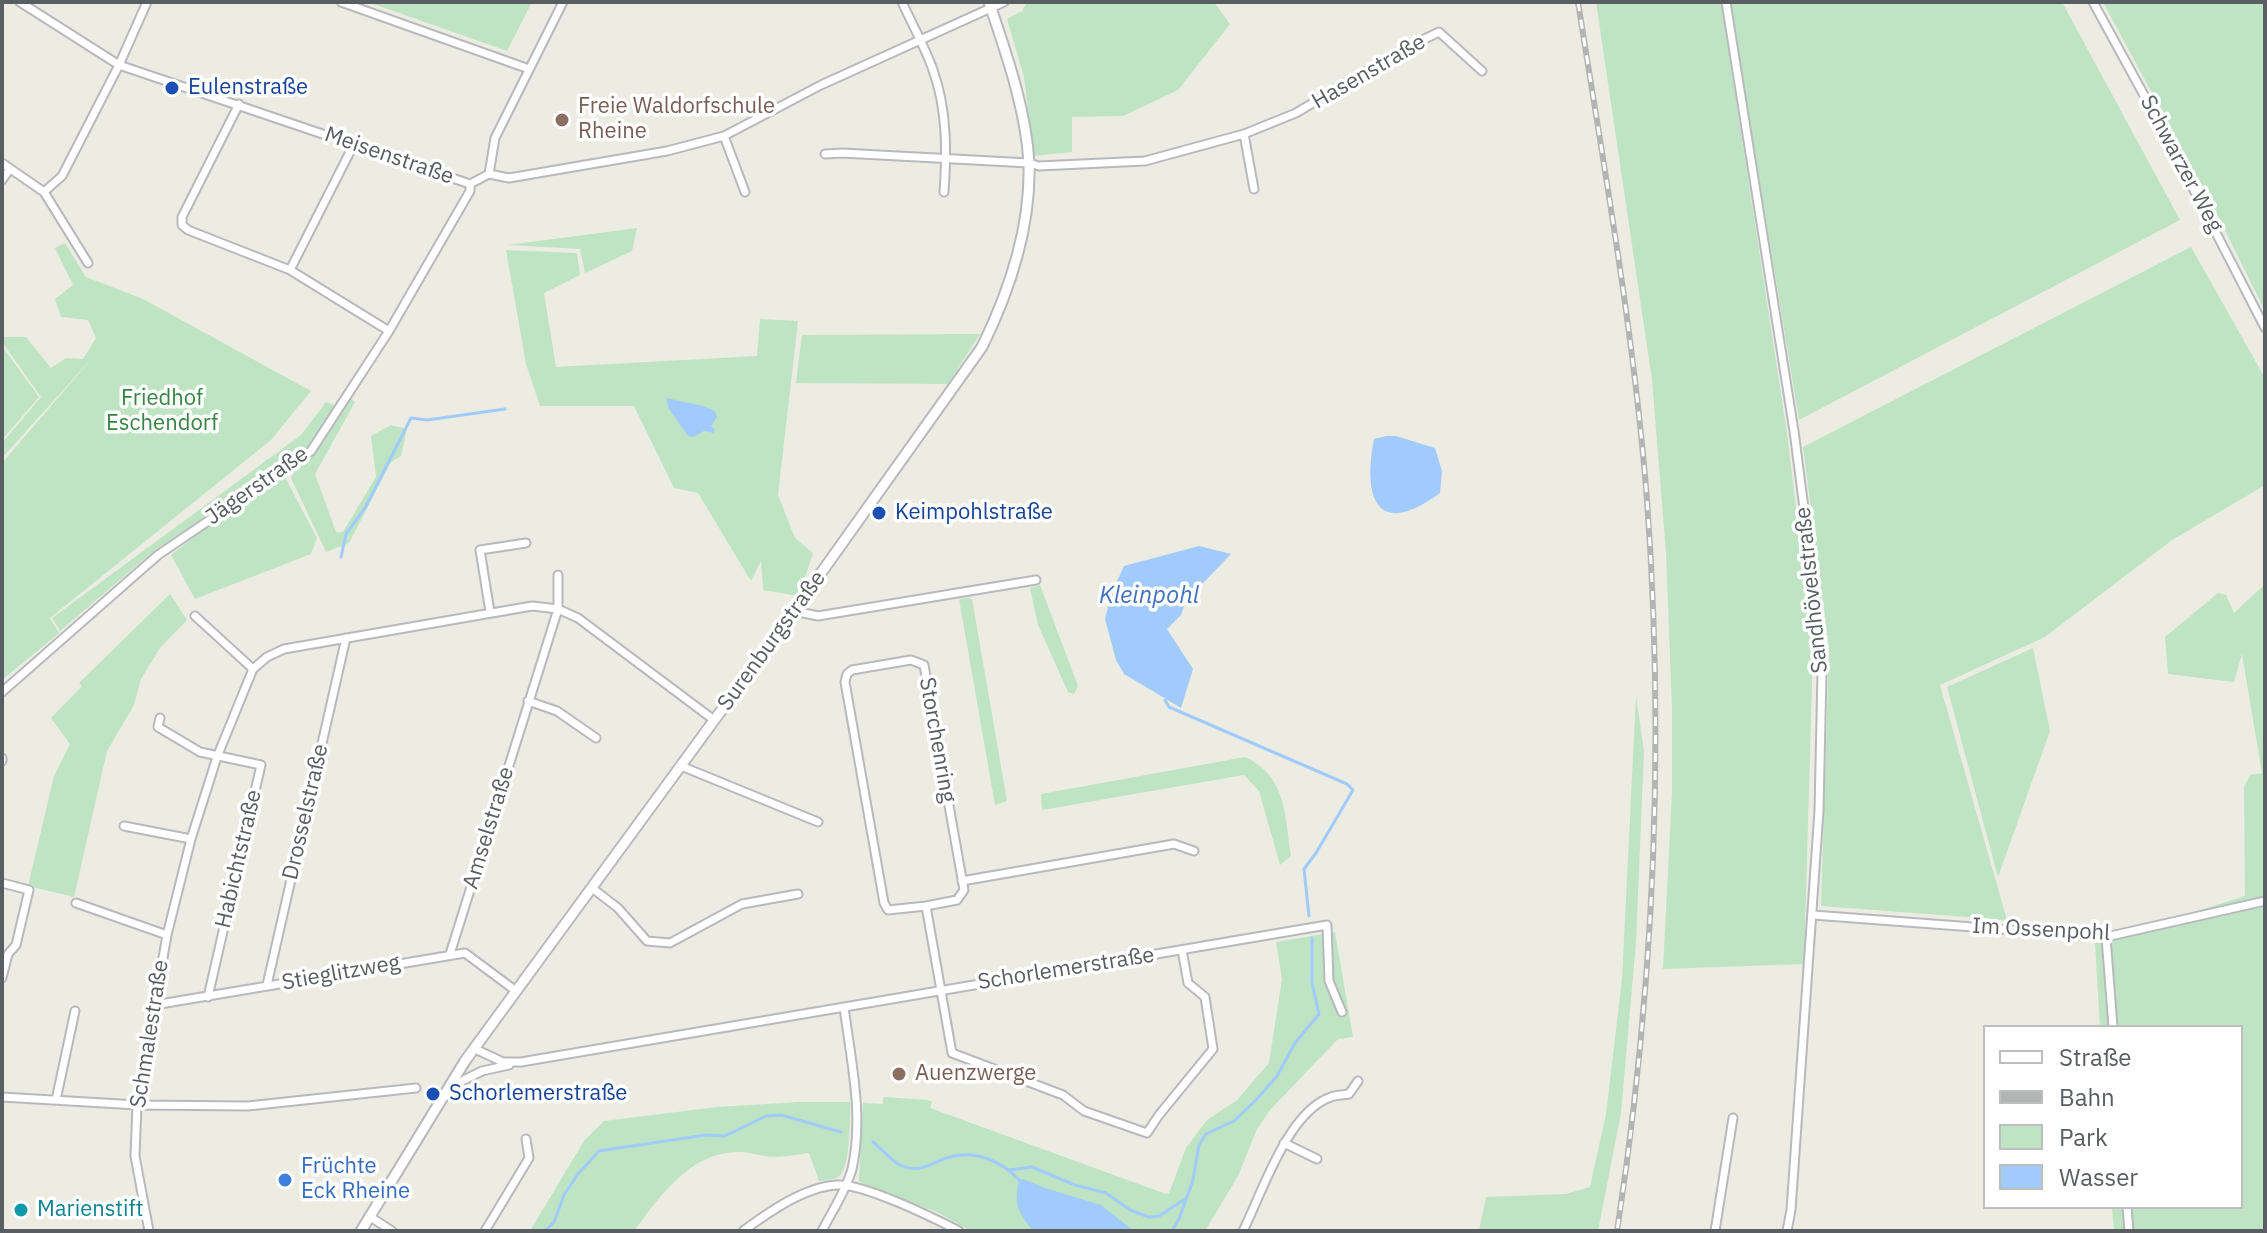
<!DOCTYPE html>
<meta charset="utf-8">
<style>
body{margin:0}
#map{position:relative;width:2267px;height:1233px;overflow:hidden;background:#edece2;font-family:"IBM Plex Sans",sans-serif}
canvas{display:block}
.frame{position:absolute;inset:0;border:4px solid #5a5d62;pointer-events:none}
.legend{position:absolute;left:1983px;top:1025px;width:260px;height:184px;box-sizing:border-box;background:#fff;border:2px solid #bdbec0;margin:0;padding:10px 14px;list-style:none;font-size:24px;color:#5a5d62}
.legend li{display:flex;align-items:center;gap:16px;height:40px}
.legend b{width:40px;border:2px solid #bdbec0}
</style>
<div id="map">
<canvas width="2267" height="1233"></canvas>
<div class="frame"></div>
<ul class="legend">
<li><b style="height:10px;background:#fff"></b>Straße</li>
<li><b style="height:10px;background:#b3b4b4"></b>Bahn</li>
<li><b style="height:22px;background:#bee4c3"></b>Park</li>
<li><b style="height:22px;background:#a1cbfd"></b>Wasser</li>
</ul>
</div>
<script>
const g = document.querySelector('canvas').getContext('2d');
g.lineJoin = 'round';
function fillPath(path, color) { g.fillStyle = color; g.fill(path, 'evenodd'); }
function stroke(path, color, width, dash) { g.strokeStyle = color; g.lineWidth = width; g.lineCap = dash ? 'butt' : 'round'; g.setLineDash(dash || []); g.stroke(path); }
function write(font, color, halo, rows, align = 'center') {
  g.font = font + ' "IBM Plex Sans",sans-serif'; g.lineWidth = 7; g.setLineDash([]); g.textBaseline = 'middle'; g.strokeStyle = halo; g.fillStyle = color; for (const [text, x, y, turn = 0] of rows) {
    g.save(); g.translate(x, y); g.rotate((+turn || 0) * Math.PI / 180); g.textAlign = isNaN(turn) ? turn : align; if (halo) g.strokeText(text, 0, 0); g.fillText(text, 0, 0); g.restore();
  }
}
fillPath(new Path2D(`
 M368,2h164l-25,49z
 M1027,2h187l16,22 -52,66 -55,26 -51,1v35l-38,4 -10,-79 -17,-58 15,-8z
 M1596,2h125l66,431 26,215 -9,316 -141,5 9,-176v-84l-6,-157 -14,-172z
 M1730,2h332l118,218 -381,200z
 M2103,2h162v309l-46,-93z
 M637,228l-5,23 -47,22 -5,-24 -72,-4z
 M65,243l21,34 57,22 168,92 -40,49 -221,178 9,15 -57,47v-217l91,-106 -91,101v-15l39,-46 -39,-55v-5h24l25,31 15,-10 17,1 13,-21 -8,-18 -27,-3 -6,-18 18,-14 -18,-37z
 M2191,247l74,131v107l-93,55 -127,97 -105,48 67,235 -186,-14 8,-258 -26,-201z
 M506,250l71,3 3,22 -36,18 12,74 201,-11 3,-37 38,2 -20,174 17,43 18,15 -14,43 -36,-6 -2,-29 -10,20 -53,-88 -24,-5 -40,-82h-94l-14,-42z
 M980,334l-32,50 -152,-1 6,-48z
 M2,346l37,51 -37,43z
 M343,392l12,10 -40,72 21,58h7l33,-55 -5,-41 20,-11 16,4 -6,27 -10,6 -42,81 -23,9 -35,-74 13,-29 -154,105 -90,77 -8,-13 249,-183 25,-33 8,3z
 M299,455l-13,24 31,59 -6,16 -116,45 -24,-44z
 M2265,584v647h-151l-2,-24h129v-180h-141l-5,-84 150,-47 -1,-109 6,-12 12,-2 -20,-119 -8,28 -66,-8 -3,-37 53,-44 8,2 8,18z
 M1040,585l38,101 -4,8 -6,-2 -30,-67 -8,-37z
 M170,594l17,26 -27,28 -19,31 -7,26 -27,46 -33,146 -46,-11 26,-110 16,-32 -19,-26 31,-32 -3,-3z
 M968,598l4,1 35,202 -12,4 -36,-206z
 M2033,648l17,83 -52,146 -51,-190z
 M1636,696l8,55 -8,191 -15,171 -23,118h-119l7,-34 80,-3 24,-7 16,-73 16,-135z
 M1245,757c42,19 40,60 46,99l-11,9 -21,-74 -15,-16 -202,35 -1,-16z
 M1335,932l18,105 -15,2 -68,71 -13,19 -19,47 -33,55h-234l-34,-19 -72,-27 -6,-4 4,-78 20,1v-7l45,3 4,2 -2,6 236,86 3,-1 17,-45 21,-28 30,-20 32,-37 13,-84 -6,-37z
 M799,1102h51c0,15 1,68 -12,75 -5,3 -14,3 -19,4l-10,-28c-13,2 -26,4 -38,4 -10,-1 -21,-5 -31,-5 -49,-1 -80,44 -106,79h-104l54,-90 20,-20 113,-14z`), '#bee4c3');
fillPath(new Path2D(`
 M666,398l37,8 12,5 2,6 -6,9 4,4 -1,3 -10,-2 -11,6 -5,-1 -19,-27z
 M1386,436h10l39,12 7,23 -2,22c-62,46 -78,7 -66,-54z
 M1199,546l32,8 -45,47 -5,14 -14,14 26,40 -12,39 -57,-34 -8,-14 -11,-41 7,-27 12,-26z
 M1023,1179l22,9 56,17 33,26h-101c-16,-21 -19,-25 -14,-51z`), '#a1cbfd');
stroke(new Path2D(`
 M341,557l5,-23 19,-26 46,-90 16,2 78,-11
 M1165,700l4,7 178,77 6,6 -37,63 -12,16 5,47
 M873,1142c9,7 18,19 29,24 18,8 32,-5 48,-9 25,-7 52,4 69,23
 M1009,1170l23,-3 43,18 31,8 24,17 19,7 10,-1 26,-17
 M545,1231l9,-9 10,-27 14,-21 21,-23 107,-16 19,1 41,-20 15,-1 60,17
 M1172,1231l7,-12 14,-39 6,-35 7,-11 28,-13 22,-21 21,-24 18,-33 24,-29 -7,-31v-45`), '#a1cbfd', 3);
const minor = new Path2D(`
 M20,2l99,63 351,119 19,-10
 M341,2l188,67
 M902,2c10,22 23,45 31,68 14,39 14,81 11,122
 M1726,2l68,429 26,201 2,40 -3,139 -28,399 -4,21
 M2093,2l69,126 103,200
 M239,104l-57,113v8l6,5 102,40 99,61
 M1244,134l10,55
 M724,136l21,56
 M825,154l17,-1 187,10 10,3 106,-5 99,-27 52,-21 104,-62 39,-19 43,39
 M2,163l42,29 44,71
 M489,174l20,4 158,-27 57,-15 97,-51 183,-83
 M489,174l6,-36 68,-136
 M2,180l8,-11
 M44,192l18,-16 57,-111 28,-63
 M290,270l64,-126
 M794,611l24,5 218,-36
 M490,612l-10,-62 46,-7
 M195,616l58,53
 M2,692l156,-137 153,-104 78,-120 81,-140v-7
 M528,701l29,10 39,27
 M160,718l-2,9 42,25 61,13 -53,232
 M2,758v3
 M681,766l137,56
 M124,826l67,13
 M962,881l212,-37 20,7
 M2,883l27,7 -13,55 -8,9 -6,24
 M592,888l26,20 29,33 23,2 72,-39 56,-10
 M76,903l91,32
 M926,906l31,-6 7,-10 -40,-225 -13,-5 -59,10 -5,4 -2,8 39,221 4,7 38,-4 26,147 111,42 21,16 63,22 12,-18 54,-66 -8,-52 -17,-14 -6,-33
 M1813,915l293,22 159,-36
 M2106,937l7,90
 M450,954l108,-345v-34
 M267,985l79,-347
 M154,1005l311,-52 51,38
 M475,1049l28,13h18l806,-137 2,56 13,31
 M450,1087l32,-16 27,-6
 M2,1097l135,8 111,1 168,-18
 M56,1100l19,-89
 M1284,1143l33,16
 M2127,1207l2,24
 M369,1216l23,15
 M149,1231l-14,-75 2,-51 30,-170 24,-96 26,-82 36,-88 14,-12 17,-8 248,-43 26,3 20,9 136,102
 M485,1231l44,-73 -3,-19
 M743,1231c26,-19 61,-44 94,-46 26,-2 97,33 122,46
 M822,1231c10,-20 24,-40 30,-62 12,-53 -1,-108 -8,-162
 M1243,1231c19,-38 45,-120 88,-134 5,-2 12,-2 18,-3l9,-13
 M1715,1231l18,-113`);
const tertiary = new Path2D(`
 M361,1231l104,-170 329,-450 188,-264c28,-57 49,-119 47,-184 -3,-54 -23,-110 -40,-161`);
stroke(minor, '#b7b9be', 11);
stroke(tertiary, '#b7b9be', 13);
stroke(minor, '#fff', 7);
stroke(tertiary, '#fff', 9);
const rail = new Path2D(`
 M1578,2c26,166 56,331 69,498 18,245 7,489 -30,731`);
stroke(rail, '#b3b4b4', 6);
stroke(rail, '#fff', 3, [9]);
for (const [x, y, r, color] of [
 [172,88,8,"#1a4fb4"],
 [562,120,8,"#8d6e63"],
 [879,513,8,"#1a4fb4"],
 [899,1074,8,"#8d6e63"],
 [433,1094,8,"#1a4fb4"],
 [285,1180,8,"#3f7fe0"],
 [21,1210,8,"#0f9aa8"]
]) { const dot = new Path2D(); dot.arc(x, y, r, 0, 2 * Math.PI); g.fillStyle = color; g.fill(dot); stroke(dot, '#fff', 3); }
write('22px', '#5a5d62', '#fff', [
 ["Hasenstraße",1369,72,-30],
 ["Meisenstraße",389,156,19],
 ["Schwarzer Weg",2181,164,62],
 ["Jägerstraße",257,486,-35],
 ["Sandhövelstraße",1812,590,-96],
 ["Surenburgstraße",772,641,-54],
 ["Storchenring",937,740,80],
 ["Drosselstraße",306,812,-77],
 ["Amselstraße",489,828,-73],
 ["Habichtstraße",239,859,-77],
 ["Im Ossenpohl",2041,930,3],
 ["Schorlemerstraße",1066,969,-9],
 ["Stieglitzweg",341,973,-10],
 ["Schmalestraße",150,1034,-81]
]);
write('22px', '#164399', '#fff', [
 ["Eulenstraße",188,88],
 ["Keimpohlstraße",895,513],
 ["Schorlemerstraße",449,1094]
], 'left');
write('22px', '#785e54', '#fff', [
 ["Freie Waldorfschule",578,107],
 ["Rheine",578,132],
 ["Auenzwerge",915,1074]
], 'left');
write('22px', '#378543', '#fff', [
 ["Friedhof",162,399],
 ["Eschendorf",162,424]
]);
write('22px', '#366cbe', '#fff', [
 ["Früchte",301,1167],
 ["Eck Rheine",301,1192]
], 'left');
write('22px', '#0d838f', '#fff', [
 ["Marienstift",37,1210]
], 'left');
write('italic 24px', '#4572c0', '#fff', [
 ["Kleinpohl",1149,596]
]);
</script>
